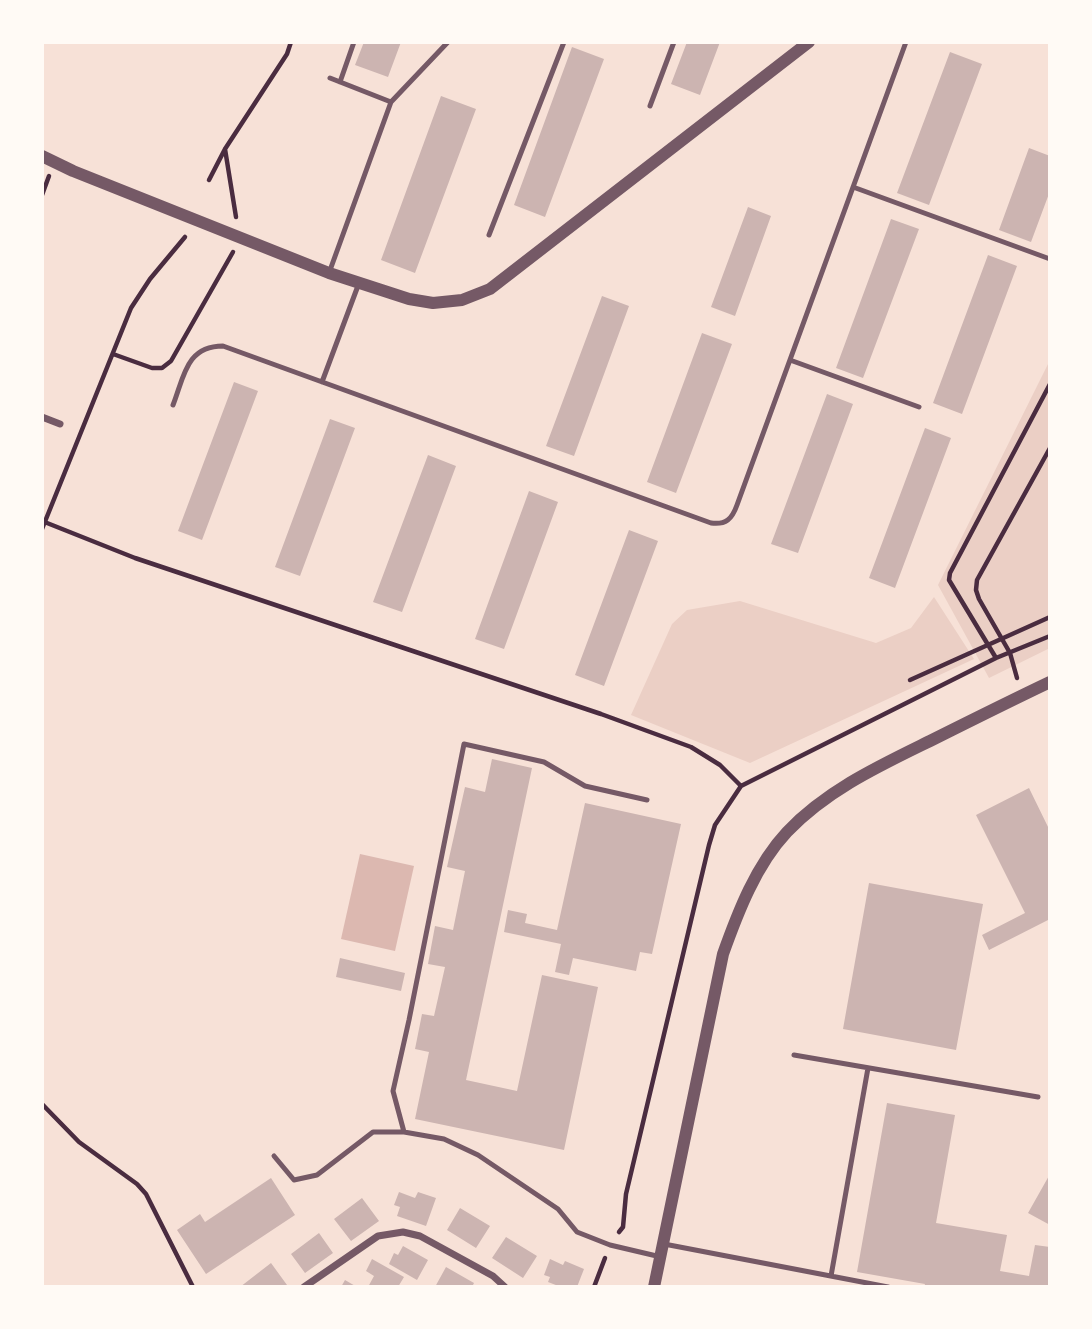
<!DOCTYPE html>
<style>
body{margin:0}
#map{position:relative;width:1092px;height:1329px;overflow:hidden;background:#f7e1d7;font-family:"Alegreya Sans",sans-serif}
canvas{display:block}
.frame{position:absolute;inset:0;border:44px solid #fffaf5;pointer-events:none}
</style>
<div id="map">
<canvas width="1092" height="1329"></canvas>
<div class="frame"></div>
</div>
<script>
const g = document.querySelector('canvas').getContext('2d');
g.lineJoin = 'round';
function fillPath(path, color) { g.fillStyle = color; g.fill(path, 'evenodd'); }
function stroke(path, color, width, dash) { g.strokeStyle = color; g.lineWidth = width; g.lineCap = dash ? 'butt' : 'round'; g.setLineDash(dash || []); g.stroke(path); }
fillPath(new Path2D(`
 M1050,360v288l-61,30 -51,-93z
 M934,597l40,62 -224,104 -119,-48 41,-91 15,-14 53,-9 136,42 35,-15z`), '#ebcfc5');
fillPath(new Path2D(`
 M360,854l54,12 -19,85 -54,-12z`), '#dcb8b0');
fillPath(new Path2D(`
 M364,42h37l-13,35 -33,-12z
 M687,42h33l-20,53 -29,-11z
 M572,47l32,12 -59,158 -31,-12z
 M950,52l32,12 -53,141 -32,-12z
 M441,96l35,13 -61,164 -34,-13z
 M1029,148l21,8v35l-19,51 -32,-12z
 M748,207l23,9 -36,100 -24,-9z
 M891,219l28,10 -56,149 -27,-10z
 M988,255l29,11 -55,148 -29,-11z
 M602,296l27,10 -55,150 -28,-10z
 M702,333l30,11 -56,149 -29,-11z
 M234,382l24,9 -56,149 -24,-9z
 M827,394l26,10 -55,149 -27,-9z
 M330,419l25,9 -55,148 -25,-9z
 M925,428l26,10 -56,150 -26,-10z
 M428,455l28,11 -54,146 -29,-10z
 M529,491l29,11 -54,147 -29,-10z
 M629,530l29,11 -54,145 -29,-11z
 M492,759l40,9 -66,312 51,11 25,-116 56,12 -34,163 -149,-31 14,-67 -14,-3 7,-35 12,2 11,-49 -17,-3 7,-38 18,4 12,-59 -18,-4 18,-80 20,5z
 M1029,788l21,43v88l-61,31 -7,-15 43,-22 -49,-98z
 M585,803l96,21 -29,130 -12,-2 -4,19 -63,-13 -4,17 -14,-3 6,-28 -57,-12 4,-22 19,4 -2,9 32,7z
 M869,883l114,21 -27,146 -113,-21z
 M340,958l65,15 -4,18 -65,-14z
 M887,1103l68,12 -19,108 71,12 -7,36 29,5 6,-31 15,2v40h-126l1,-3 -68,-12z
 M1050,1174v51l-22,-12z
 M271,1178l24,37 -89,59 -29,-44 23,-16 5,8z
 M399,1192l16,6 3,-6 18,6 -10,28 -29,-10 3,-9 -6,-2z
 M362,1198l17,23 -28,20 -17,-22z
 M460,1208l30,18 -14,22 -29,-18z
 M319,1233l14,20 -28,20 -14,-19z
 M506,1237l31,19 -14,22 -31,-20z
 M403,1246l25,14 -11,20 -28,-16 5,-11 4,2z
 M372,1259l32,18 -6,10h-30l6,-11 -8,-5z
 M550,1259l13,6 2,-4 19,8 -7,18h-16l-13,-5 2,-5 -6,-2z
 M271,1263l16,22 -47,2z
 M446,1267l28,16 -2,4h-37z
 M345,1280l12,7h-16z`), '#ccb4b1');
stroke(new Path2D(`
 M225,149l11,68
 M209,180l16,-31 62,-95 4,-12
 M42,195l7,-19
 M113,354l39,14h10l9,-7 62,-109
 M42,521l93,37 466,156 90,33 29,18 21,21
 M42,529l89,-221 19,-29 35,-42
 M996,658l-47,-78 1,-7 100,-189
 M1017,678l-7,-25 -31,-54 -3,-9 1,-10 73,-132
 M910,680l140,-63
 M42,1104l37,38 58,42 9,10 47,93
 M619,1232l4,-5 3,-33 83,-349 6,-20 26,-39 255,-128 54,-22
 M594,1287l11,-29`), '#4a2c40', 4.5);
stroke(new Path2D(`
 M330,78l61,24
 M340,82l14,-40
 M650,106l24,-64
 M853,187l197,72
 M489,235l75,-193
 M329,273l62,-171 57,-60
 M790,360l129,47
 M322,382l37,-99
 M173,405c11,-28 13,-59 50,-59l488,177c15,2 21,-4 26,-18l169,-463
 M794,1055l244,42
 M404,1132l-11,-41 16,-71 55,-276 80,18 41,24 62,14
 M274,1156l20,24 23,-5 56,-43h31l40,7 34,16 80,54 19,23 33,13 51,12
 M664,1244l224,43
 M831,1276l37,-208`), '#755966', 5);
stroke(new Path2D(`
 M42,417l18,7
 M304,1287l74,-51 25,-4 17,4 73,40 12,11`), '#755966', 7);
stroke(new Path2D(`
 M42,156l31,15 256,102 80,26 24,4 29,-3 28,-11 319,-247
 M654,1287l69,-333c15,-42 33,-89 64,-122 40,-42 92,-66 143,-91 40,-20 80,-40 120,-59`), '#755966', 12);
</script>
